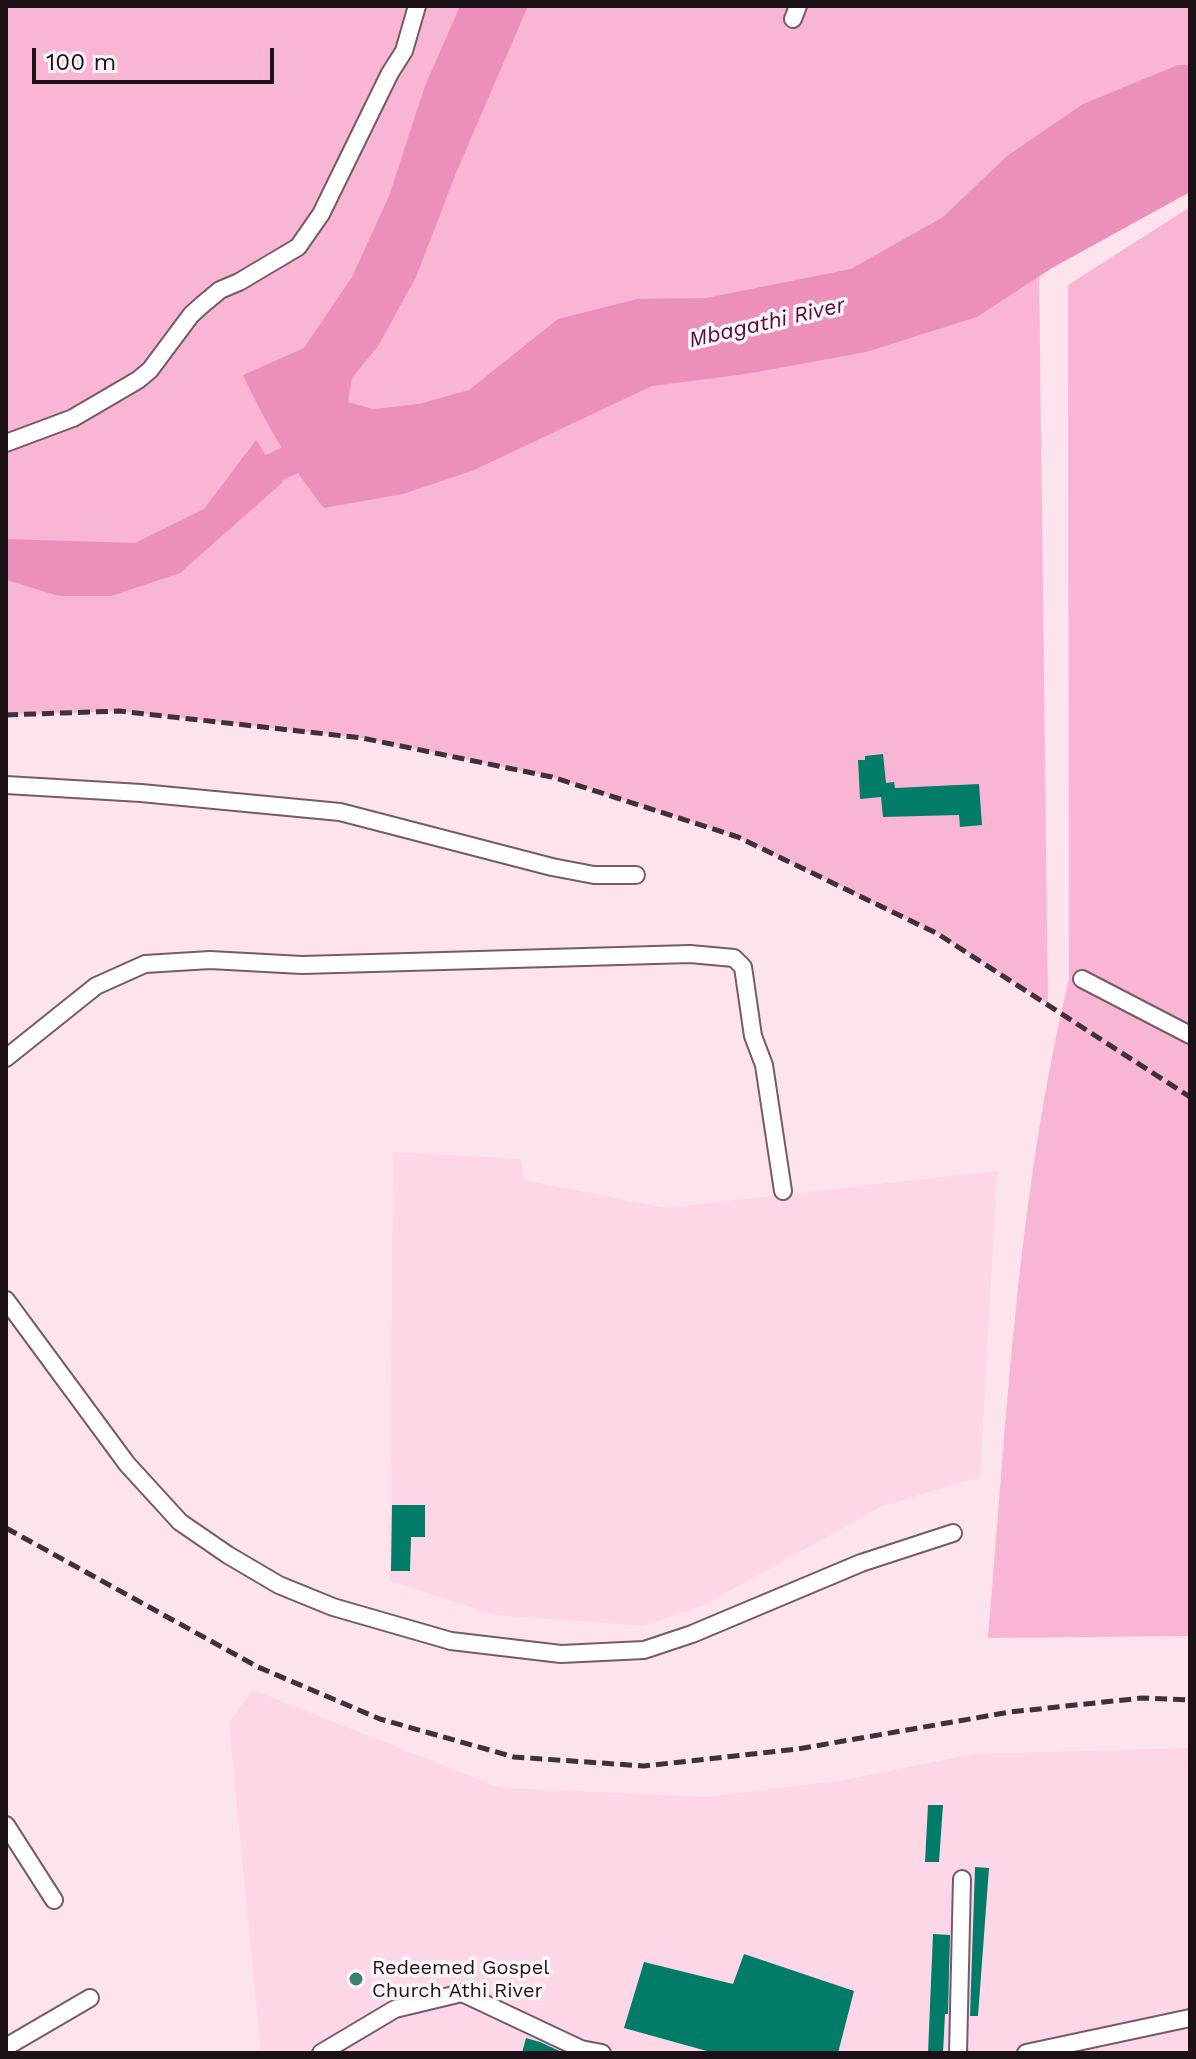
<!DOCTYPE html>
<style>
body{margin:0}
#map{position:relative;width:1196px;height:2059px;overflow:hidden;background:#fde3ee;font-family:"Work Sans",sans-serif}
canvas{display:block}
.frame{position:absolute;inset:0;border:8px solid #1b1116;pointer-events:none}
.scale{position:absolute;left:32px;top:48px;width:242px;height:36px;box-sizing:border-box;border:4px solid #1b1116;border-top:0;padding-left:10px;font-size:24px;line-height:28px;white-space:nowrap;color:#1b1116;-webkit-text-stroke:6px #fdf6f9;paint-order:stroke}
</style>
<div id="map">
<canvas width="1196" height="2059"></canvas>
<div class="frame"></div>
<div class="scale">100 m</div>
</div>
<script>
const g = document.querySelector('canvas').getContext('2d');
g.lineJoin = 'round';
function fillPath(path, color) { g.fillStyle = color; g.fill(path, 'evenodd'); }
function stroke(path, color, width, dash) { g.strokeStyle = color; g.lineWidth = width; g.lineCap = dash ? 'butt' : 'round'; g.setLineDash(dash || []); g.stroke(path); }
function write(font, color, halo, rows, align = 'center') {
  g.font = font + ' "Work Sans",sans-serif'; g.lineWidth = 7; g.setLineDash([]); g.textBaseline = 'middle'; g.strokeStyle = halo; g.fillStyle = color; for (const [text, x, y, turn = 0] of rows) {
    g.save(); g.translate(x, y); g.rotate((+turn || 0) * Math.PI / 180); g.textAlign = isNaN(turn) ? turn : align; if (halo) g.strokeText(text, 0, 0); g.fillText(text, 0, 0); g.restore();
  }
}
fillPath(new Path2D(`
 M393,1152l128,7 3,21 142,28 331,-37 -17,306 -98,29 -178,99 -60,21 -148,-11 -106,-34z
 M252,1690l249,98 207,9 136,-17 129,-26 217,-6v305h-929l-32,-330z`), '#fdd6e7');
fillPath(new Path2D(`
 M6,6h1184v96l-151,164 9,738 -110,-70 -200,-97 -186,-60 -190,-39 -242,-27 -114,4z
 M1190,207v1429l-202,2c19,-221 29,-443 81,-659l-1,-694z`), '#f9b5d4');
fillPath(new Path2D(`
 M460,6h68l-72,167 -40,104 -38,69 -26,32 -4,24 25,7 46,-5 50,-14 89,-71 79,-20 69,-1 145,-29 92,-52 64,-61 76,-52 95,-39h12v127l-138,76 -75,49 -111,35 -120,22 -94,12 -180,85 -69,23 -79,14c-35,-45 -57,-82 -81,-133l61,-27 48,-71 37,-81 36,-110z
 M256,440l27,42 -103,91 -69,23h-52l-53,-16v-41l129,4 69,-34z`), '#ec8fbb');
stroke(new Path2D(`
 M243,493l18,-19 63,-30`), '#ec8fbb', 30);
fillPath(new Path2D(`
 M883,754l3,29 8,-1 1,6 84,-4 3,41 -22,2 -1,-12 -76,2 -2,-20 -21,2 -2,-39h7v-4z
 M392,1505h33v32h-14l-1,34h-19z
 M928,1805h15l-4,57h-14z
 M975,1867l14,1 -11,148h-8z
 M933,1934l17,1 -2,79h-3l-2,39h-15z
 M744,1954l110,37 -16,62h-124l-90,-25 20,-66 89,22z
 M526,2038l14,4 24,11h-42z`), '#007c68');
const minor = new Path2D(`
 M793,19l5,-13
 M6,443l67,-25 65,-38 12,-10 41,-55 11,-10 18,-15 19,-8 59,-35 23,-33 69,-141 14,-22 13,-45
 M6,785l135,8 199,19 212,55 42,8h42
 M1082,979l108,56
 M6,1058l90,-72 49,-22 65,-4 92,5 388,-11 44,4 9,9 10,69 11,29 19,126
 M6,1300l121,164 53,58 48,33 51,30 54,22 118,34 110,13 83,-4 48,-16 169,-71 92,-30
 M6,1825l48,75
 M6,2047l84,-49
 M321,2053l74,-44 67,-16 119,56 21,4
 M958,2053l4,-174
 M1026,2053l164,-35`);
stroke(minor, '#765b67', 20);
stroke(minor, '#fff', 16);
stroke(new Path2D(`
 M6,715l113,-4 243,27 190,39 186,60 200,97 252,163
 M6,1528l252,139 122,52 134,38 130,9 154,-17 212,-37 132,-14 48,2`), '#3e3137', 5, [12, 6]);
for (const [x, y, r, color] of [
 [356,1979,8,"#3d7f6f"]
]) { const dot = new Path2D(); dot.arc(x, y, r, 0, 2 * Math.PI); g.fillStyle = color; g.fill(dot); stroke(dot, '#fdf6f9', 3); }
write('20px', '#1b1116', '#fdf6f9', [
 ["Redeemed Gospel",372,1968],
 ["Church Athi River",372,1991]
], 'left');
write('italic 22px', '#590538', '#fdf6f9', [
 ["Mbagathi River",767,323,-13]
]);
</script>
